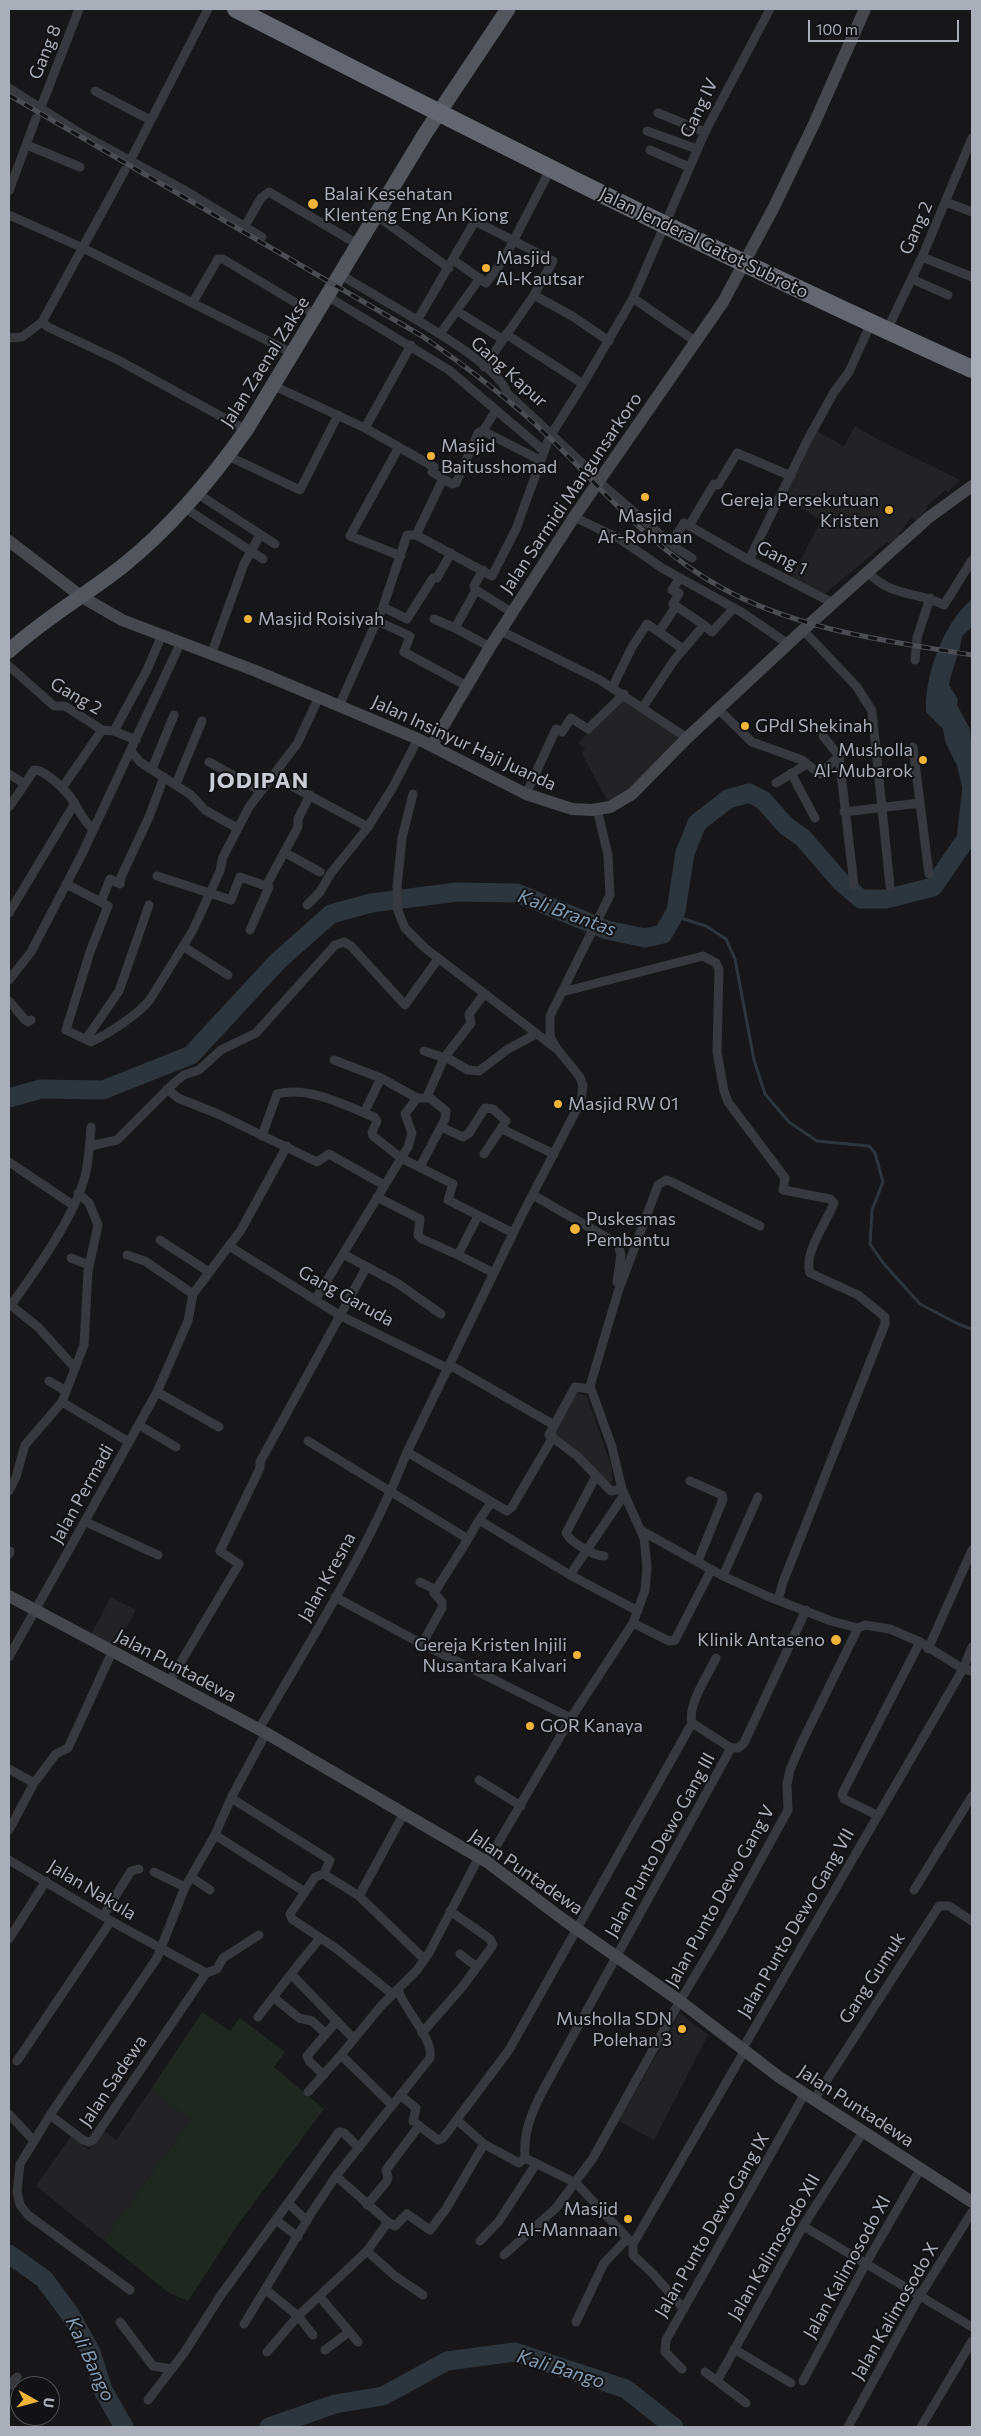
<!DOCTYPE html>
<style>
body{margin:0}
#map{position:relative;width:981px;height:2436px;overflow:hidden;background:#171719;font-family:Commissioner,sans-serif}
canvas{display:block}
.frame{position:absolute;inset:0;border:10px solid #a9aeb9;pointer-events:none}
.north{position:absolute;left:10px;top:2376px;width:50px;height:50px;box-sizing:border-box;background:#121214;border:1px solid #4e5056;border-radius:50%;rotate:97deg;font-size:14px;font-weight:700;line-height:20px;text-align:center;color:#a9aeb9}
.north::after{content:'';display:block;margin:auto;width:18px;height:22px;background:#f1b337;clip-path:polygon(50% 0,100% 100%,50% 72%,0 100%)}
.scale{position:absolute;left:808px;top:20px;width:151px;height:22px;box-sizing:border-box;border:2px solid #a9aeb9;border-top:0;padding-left:6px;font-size:15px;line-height:18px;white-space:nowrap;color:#a9aeb9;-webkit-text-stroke:4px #121214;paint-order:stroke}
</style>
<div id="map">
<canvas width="981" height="2436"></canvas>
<div class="frame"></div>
<div class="north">U</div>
<div class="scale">100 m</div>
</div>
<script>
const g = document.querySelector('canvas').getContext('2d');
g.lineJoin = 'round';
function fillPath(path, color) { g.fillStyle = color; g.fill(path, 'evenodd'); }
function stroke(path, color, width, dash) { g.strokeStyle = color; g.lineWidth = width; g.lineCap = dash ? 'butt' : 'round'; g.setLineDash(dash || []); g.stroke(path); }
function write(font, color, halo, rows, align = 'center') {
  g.font = font + ' Commissioner,sans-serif'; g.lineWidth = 4; g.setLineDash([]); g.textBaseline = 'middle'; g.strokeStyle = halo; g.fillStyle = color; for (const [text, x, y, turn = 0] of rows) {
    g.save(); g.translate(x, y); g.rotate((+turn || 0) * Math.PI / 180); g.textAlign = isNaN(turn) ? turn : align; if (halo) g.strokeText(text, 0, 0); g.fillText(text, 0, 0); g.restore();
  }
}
fillPath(new Path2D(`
 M855,426l26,15 79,39 -12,12 -3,-2 -19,17 1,2 -11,12 -5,-4 -12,17 3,3 -10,8 -5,-3 -62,52 -34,-16 30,-58 -38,-21 34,-68 27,15z
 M624,696l55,43 -56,56 -16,5 -25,-46 3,-6 -7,-5z
 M574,1391l13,6 24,68 2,16 -5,3 -56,-50z
 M111,1597l25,13 -20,37 -25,-13z
 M680,2013l28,22 -54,105 -35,-19z
 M151,2089l40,31 -88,120 -67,-54 35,-50 18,14 14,-20 13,10z`), '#232326');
fillPath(new Path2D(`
 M202,2012l28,19 10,-13 45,34 -11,15 50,42 -85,114 -51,78 -19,-8 -66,-53 88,-120 -40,-31z`), '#1f2720');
fillPath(new Path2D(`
 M972,599v28l-10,9c-2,17 -10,32 -13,49l9,14 -1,6 13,24 2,25 -16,10 -11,-23 -2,-12 -17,-17c-2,-36 18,-90 46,-113z`), '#2d363d');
stroke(new Path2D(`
 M672,918l12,1 22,7 20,13 9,20 19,101 11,34 24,28 28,19 52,5 6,7 8,29 -11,28 -2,34 14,20 36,40 38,20 14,5`), '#2d363d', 3);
stroke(new Path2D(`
 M9,1098l32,-9 62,1 88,-35 87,-94 53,-47 40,-11 86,-11 60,1 90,37 38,8 18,-4 13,-23 9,-58 12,-30 31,-24 21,-6 14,7 23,26 17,12 38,44 20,17h25l47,-12 33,-48 6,-52 -13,-52
 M9,2254l35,25 26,35 21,38 12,38 21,37
 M269,2427l66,-23 48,-8 64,-35 68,-9 111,37 48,38`), '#2d363d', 19);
stroke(new Path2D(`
 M9,88l74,47 103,56 76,46
 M95,91l55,29
 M41,107l38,-98
 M658,113l47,19
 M647,131l50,18
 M27,145l53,22
 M650,150l39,17
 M130,161l78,-152
 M9,191l27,-73
 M946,202l26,10
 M9,215l74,33 209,105
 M376,215l73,53
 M245,226l16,-28 8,-6 90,53
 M922,257l50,20
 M453,260l33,23 18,-24 47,-91
 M340,274c32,22 159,86 167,119l92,86
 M912,279l36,16
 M534,295l38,21 37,25
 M633,298l62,43
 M193,302l25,-43h5l93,56
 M457,311l45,28
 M418,319l57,-98 78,40 -19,34 -50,72
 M42,322l6,5 70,33 128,70
 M887,330l35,-73 50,-119
 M440,334l40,-56
 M506,334l77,50
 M9,338l13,-1 20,-15 83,-152
 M272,385l93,43 69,39 -2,5 20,12 4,-1 22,-50 5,-2 13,-21 -47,-40 -122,-74
 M496,410l47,40
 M365,428l46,-83
 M483,431l57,29
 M399,447l-49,89 51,20
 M228,456l72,34 38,-75
 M598,481l78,67 16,10
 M198,494l77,50
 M185,508l78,51
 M574,517l46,22 42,29 81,45 45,31
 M689,526l25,-42 4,1 19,-32 54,23
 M416,535l76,41 24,-47 33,-91 34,-54 50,-86 72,-166 65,-123
 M671,543l13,-20 65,37 84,43
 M749,560l59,-121 26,-47 15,-20 22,-49
 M483,570l-9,16 2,4 -21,38 35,19
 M868,572c22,25 49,19 76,33l28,-45
 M680,578l-8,12 7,3 -6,11 31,21
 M476,590l37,23
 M676,606l-17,26 24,17
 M383,607l24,12 26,-41h4l14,-25
 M434,619l21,9
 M377,621l33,15 -6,16 63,34
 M803,630l54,57 15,24 18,175
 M501,631l99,49 87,58
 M211,655l33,-91 16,-29
 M915,660l2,-22 13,-40
 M9,666l45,40h11l37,24 12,1 22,9
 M612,688l20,-41 15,-23 12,8
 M339,706l44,-99 24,-72h9l27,-56
 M643,707l32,-48 29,-34 8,7 22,-24
 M718,709l34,33 50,18 18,14 19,-18
 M114,731l33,-61 14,-33
 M823,736l16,20 15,129
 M913,747l16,127
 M131,751l9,11 51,33 14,15 32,18
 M209,762l52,29
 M152,769l22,-54
 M791,773l24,45
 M9,774l16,10 9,-14c10,-1 34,22 39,31 7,11 10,20 20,28
 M273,776l95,51 25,-40 25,-48
 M164,777l-15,40 -28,60 -1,7 -10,-5 -9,23 7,4 -18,46 -24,78 25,12c17,-8 50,-29 60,-44l42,-68 27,-59 3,-14 26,-50 48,-63 22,-47
 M776,783l31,-19
 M176,784l26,-63
 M62,788l40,-58
 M526,794l30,-65 6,3 9,-14 17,11 36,-35
 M9,807l16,-23
 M844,812l76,-9
 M284,852l36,20
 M157,876l74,24 9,-23 26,9
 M66,884l35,18
 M307,905l13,-13 11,-19 37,-46
 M9,913l66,-110
 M250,930l19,-43 -3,-1 32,-59v-8l12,-24
 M184,947l44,28
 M9,980l22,-28 51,-98 98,-210
 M562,992l141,-36 13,7 3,6 -2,83 7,39 4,11 57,76 -2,12 47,9 4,4c-7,19 -31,50 -24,70l48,22 27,22v7l-102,258 -5,18
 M9,1001l16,19 3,2 3,-2
 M86,1039l33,-48 30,-86
 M556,1047l-6,-10v-21l60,-121 -2,-40 -11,-46
 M424,1051l27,9 17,10 11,1 29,-22 28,-15
 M334,1060l47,18 36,20
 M167,1089l11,9 40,16 99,48 12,-8 55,31
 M427,1097l17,-39 27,-35 -2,-9 15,-20
 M364,1113l17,-35
 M441,1127l22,10 6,-4 16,-25 8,1 13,12 -22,33
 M502,1129l52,25
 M262,1136l15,-42c32,-8 67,11 97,23l3,4 -5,11 1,4 28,22 52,26 -5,16 65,33
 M90,1146l27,-6 58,-58 9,-7 15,-5 22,-20 35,-17 79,-88 9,-3 7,4 54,59 33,-46
 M9,1162l64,43
 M420,1167l25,-48 1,-8 -16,-13h-13l-12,16 7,19 -4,14 -65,107 54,29 44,31
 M533,1195l85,49 3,11 -4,27
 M377,1197l43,22 -2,16 4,4 36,16
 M478,1216l-20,39 36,18
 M160,1240l49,32
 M229,1246l112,70 108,53
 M127,1255l18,6 48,33
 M71,1258l18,7
 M315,1300l28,-46
 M9,1304l29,23 37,41
 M11,1305c24,-33 64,-89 74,-129 4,-16 5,-33 6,-49
 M450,1365l104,60
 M49,1381l17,10
 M590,1389l-15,-2 -26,48 28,21 34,35 11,-2
 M157,1392l62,35
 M62,1402l67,40
 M139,1425l37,22
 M308,1441l160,98 11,-19 91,55 68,36
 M407,1452l100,59 5,-4 41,-70
 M596,1476l-30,57c4,9 28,23 38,23
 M690,1481l32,14 1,4 -25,62
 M9,1491l7,-14 9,-32 37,-43 22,-57 4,-74 10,-46 -9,-22 -11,-10
 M479,1520l12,-17
 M86,1522l72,33
 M642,1531l81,45 44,20 64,25 27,7 7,-3 25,4 30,13 43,27 9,2
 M9,1554l1,-3
 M570,1575l54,-80
 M723,1576l35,-79
 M420,1582l16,8
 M335,1597l87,47 149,74
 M633,1623l36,18 6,-1 36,-70
 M422,1644l20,-36v-6l-8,-9 34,-54
 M928,1649l44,-99
 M9,1657l148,-265 31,-71 5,-27 48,-64 46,-84
 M716,1658c-8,17 -29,47 -24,65l39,25h7l6,-5 62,-133
 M169,1682l70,-118 -19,-13 40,-83v-6l106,-194
 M259,1729c52,-90 110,-180 148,-277l116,-239 58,-112 2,-15 -3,-9 -22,-27 -133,-102 -20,-20 -7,-17 -1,-24 5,-49 11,-44
 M9,1769l25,14
 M479,1780l42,26
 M231,1798l99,62 -6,14 -9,3 -25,37 2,5 45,30 55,45
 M877,1815l-33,-16 -2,-5 78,-152
 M9,1830l25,-47 22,-29 12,-6 44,-96
 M215,1835l90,57
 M9,1860l102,61 95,52
 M487,1862l84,-144 62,-95 12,-33 2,-23 -3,-29 -22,-49 -10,-42 -22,-61 28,-94 40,-107 8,-5 6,2 88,44
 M154,1872l31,15
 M324,1874l35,22 65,63
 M191,1877l19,13
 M914,1890l58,-94
 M359,1896l45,-83
 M103,1916l28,-45 8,-2
 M320,1938l-29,36 62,64
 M9,1939l37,-58
 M460,1954l17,13
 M206,1973l11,-4 6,-11 36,-23
 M273,1997l26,21 13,3 14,13
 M258,2017l33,-43
 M422,2033l41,-47 30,-41 -3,-6 -40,-28
 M743,2048l220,-379 9,-22
 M341,2055l40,-49 36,-36 12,-17 50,-96
 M17,2061l94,-140
 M324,2075l-14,-13 -3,-6 30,-35
 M308,2092l33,-37 51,50
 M400,2095l16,13 -3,13 25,19 5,-2 66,-88 183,-327
 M814,2100l125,-194h10l23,15
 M9,2114l25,27
 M50,2115l33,25 6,2 4,-2 113,-167
 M457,2120l27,24 35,19 6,-5
 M525,2158c-2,-25 6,-44 17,-66l189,-344
 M525,2158l51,25 57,61v11l20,19 31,35
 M336,2176l52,46 -21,29
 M288,2203l51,-71 5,1 15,15
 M367,2205l20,-24 1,-4 -2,-7 33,-44
 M276,2220l22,17
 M388,2222l7,4 12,-12 23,16 16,-21 38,-65
 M803,2226l169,101
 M480,2241l19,-20 37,-57
 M633,2244l112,-194
 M504,2255l52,-47 37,-50 87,-157 41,-69 67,-122 -1,-26 3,-14 11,-26 57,-116
 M265,2289l33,27 15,19
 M130,2290l-102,-75 -8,-10 -3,-13 3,-28 30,-49 107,-157 28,-71 30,-52 16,-37 35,-65
 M320,2297l38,45
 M120,2322l33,44 19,3
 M576,2322l28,-59 23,-24
 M244,2324l68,-112 24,-36 94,-118c4,-20 -27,-49 -32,-69
 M734,2349l57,34
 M325,2350l24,-18
 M267,2352l31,-36 69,-65 28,25 28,19
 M682,2369l-17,-17 1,-12 138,-245
 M705,2372l41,31
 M717,2381l86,-155 60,-94
 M803,2381l62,-116 56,-97
 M9,2386l8,-9
 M148,2400l36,-47 37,-58 67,-92 19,18
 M848,2427l71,-130 53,-85
 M921,2427l51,-86`), '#38393e', 9);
stroke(new Path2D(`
 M9,541l73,56 40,23 134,51 162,68 108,55 46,15 20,1 18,-3 22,-13 55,-56 116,-108 125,-112 44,-32
 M432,745l58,-98 84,-130 149,-215 50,-93 41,-85 51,-115
 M9,1596l257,137 221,129 77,58 116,81 99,76 193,125`), '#46484e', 12);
stroke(new Path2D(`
 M9,651c36,-33 77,-56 115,-86 48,-39 87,-85 122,-135l180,-298 82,-123`), '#54565d', 15);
stroke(new Path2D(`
 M236,9c243,125 487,248 736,360`), '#64676f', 18);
const rail = new Path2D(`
 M9,95l413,241c45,31 87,63 127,101 56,55 103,112 173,151 76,42 165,53 250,67`);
stroke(rail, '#4b4d53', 5);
stroke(rail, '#121214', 3, [9]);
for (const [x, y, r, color] of [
 [313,204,6,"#f1b337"],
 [486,268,5,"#f1b337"],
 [431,456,5,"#f1b337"],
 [645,497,5,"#f1b337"],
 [889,510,5,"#f1b337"],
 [248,619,5,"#f1b337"],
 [745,726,5,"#f1b337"],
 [923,760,5,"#f1b337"],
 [558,1104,5,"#f1b337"],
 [575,1229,6,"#f1b337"],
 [836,1640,6,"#f1b337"],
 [577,1655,5,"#f1b337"],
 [530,1726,5,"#f1b337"],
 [682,2029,5,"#f1b337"],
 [628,2219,5,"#f1b337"]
]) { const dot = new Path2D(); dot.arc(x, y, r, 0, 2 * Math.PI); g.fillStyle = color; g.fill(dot); stroke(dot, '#121214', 2); }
write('18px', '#a9aeb9', '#121214', [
 ["Gang 8",45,52,-68],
 ["Gang IV",699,108,-64],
 ["Gang 2",916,228,-66],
 ["Jalan Jenderal Gatot Subroto",704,243,26],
 ["Jalan Zaenal Zakse",265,362,-58],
 ["Gang Kapur",509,372,42],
 ["Jalan Sarmidi Mangunsarkoro",571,493,-56],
 ["Gang 1",782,558,27],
 ["Gang 2",76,696,30],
 ["Jalan Insinyur Haji Juanda",464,743,25],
 ["Gang Garuda",346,1296,29],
 ["Jalan Permadi",82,1494,-61],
 ["Jalan Kresna",327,1577,-61],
 ["Jalan Puntadewa",176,1666,28],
 ["Jalan Punto Dewo Gang III",660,1845,-61],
 ["Jalan Puntadewa",526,1872,35],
 ["Jalan Nakula",92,1890,31],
 ["Jalan Punto Dewo Gang V",720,1896,-61],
 ["Jalan Punto Dewo Gang VII",796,1923,-60],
 ["Gang Gumuk",872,1978,-57],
 ["Jalan Sadewa",113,2081,-56],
 ["Jalan Puntadewa",856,2106,33],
 ["Jalan Punto Dewo Gang IX",712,2225,-60],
 ["Jalan Kalimosodo XII",774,2247,-60],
 ["Jalan Kalimosodo XI",847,2267,-61],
 ["Jalan Kalimosodo X",895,2311,-60]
]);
write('18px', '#a9aeb9', '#121214', [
 ["Balai Kesehatan",324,194],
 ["Klenteng Eng An Kiong",324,215],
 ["Masjid",496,258],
 ["Al-Kautsar",496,279],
 ["Masjid",441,446],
 ["Baitusshomad",441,467],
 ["Gereja Persekutuan",879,500,"right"],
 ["Kristen",879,521,"right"],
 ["Masjid",645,516,"center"],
 ["Ar-Rohman",645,537,"center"],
 ["Masjid Roisiyah",258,619],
 ["GPdI Shekinah",755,726],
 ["Musholla",913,750,"right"],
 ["Al-Mubarok",913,771,"right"],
 ["Masjid RW 01",568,1104],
 ["Puskesmas",586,1219],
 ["Pembantu",586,1240],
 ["Klinik Antaseno",825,1640,"right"],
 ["Gereja Kristen Injili",567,1645,"right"],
 ["Nusantara Kalvari",567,1666,"right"],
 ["GOR Kanaya",540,1726],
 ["Musholla SDN",672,2019,"right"],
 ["Polehan 3",672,2040,"right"],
 ["Masjid",618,2209,"right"],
 ["Al-Mannaan",618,2230,"right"]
], 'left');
write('italic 19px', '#819bb3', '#121214', [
 ["Kali Brantas",567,913,20],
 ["Kali Bango",90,2359,65],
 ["Kali Bango",561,2369,17]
]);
g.letterSpacing = '1px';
write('bold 22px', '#cacdd5', '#121214', [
 ["JODIPAN",259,781]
]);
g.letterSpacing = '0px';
</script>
